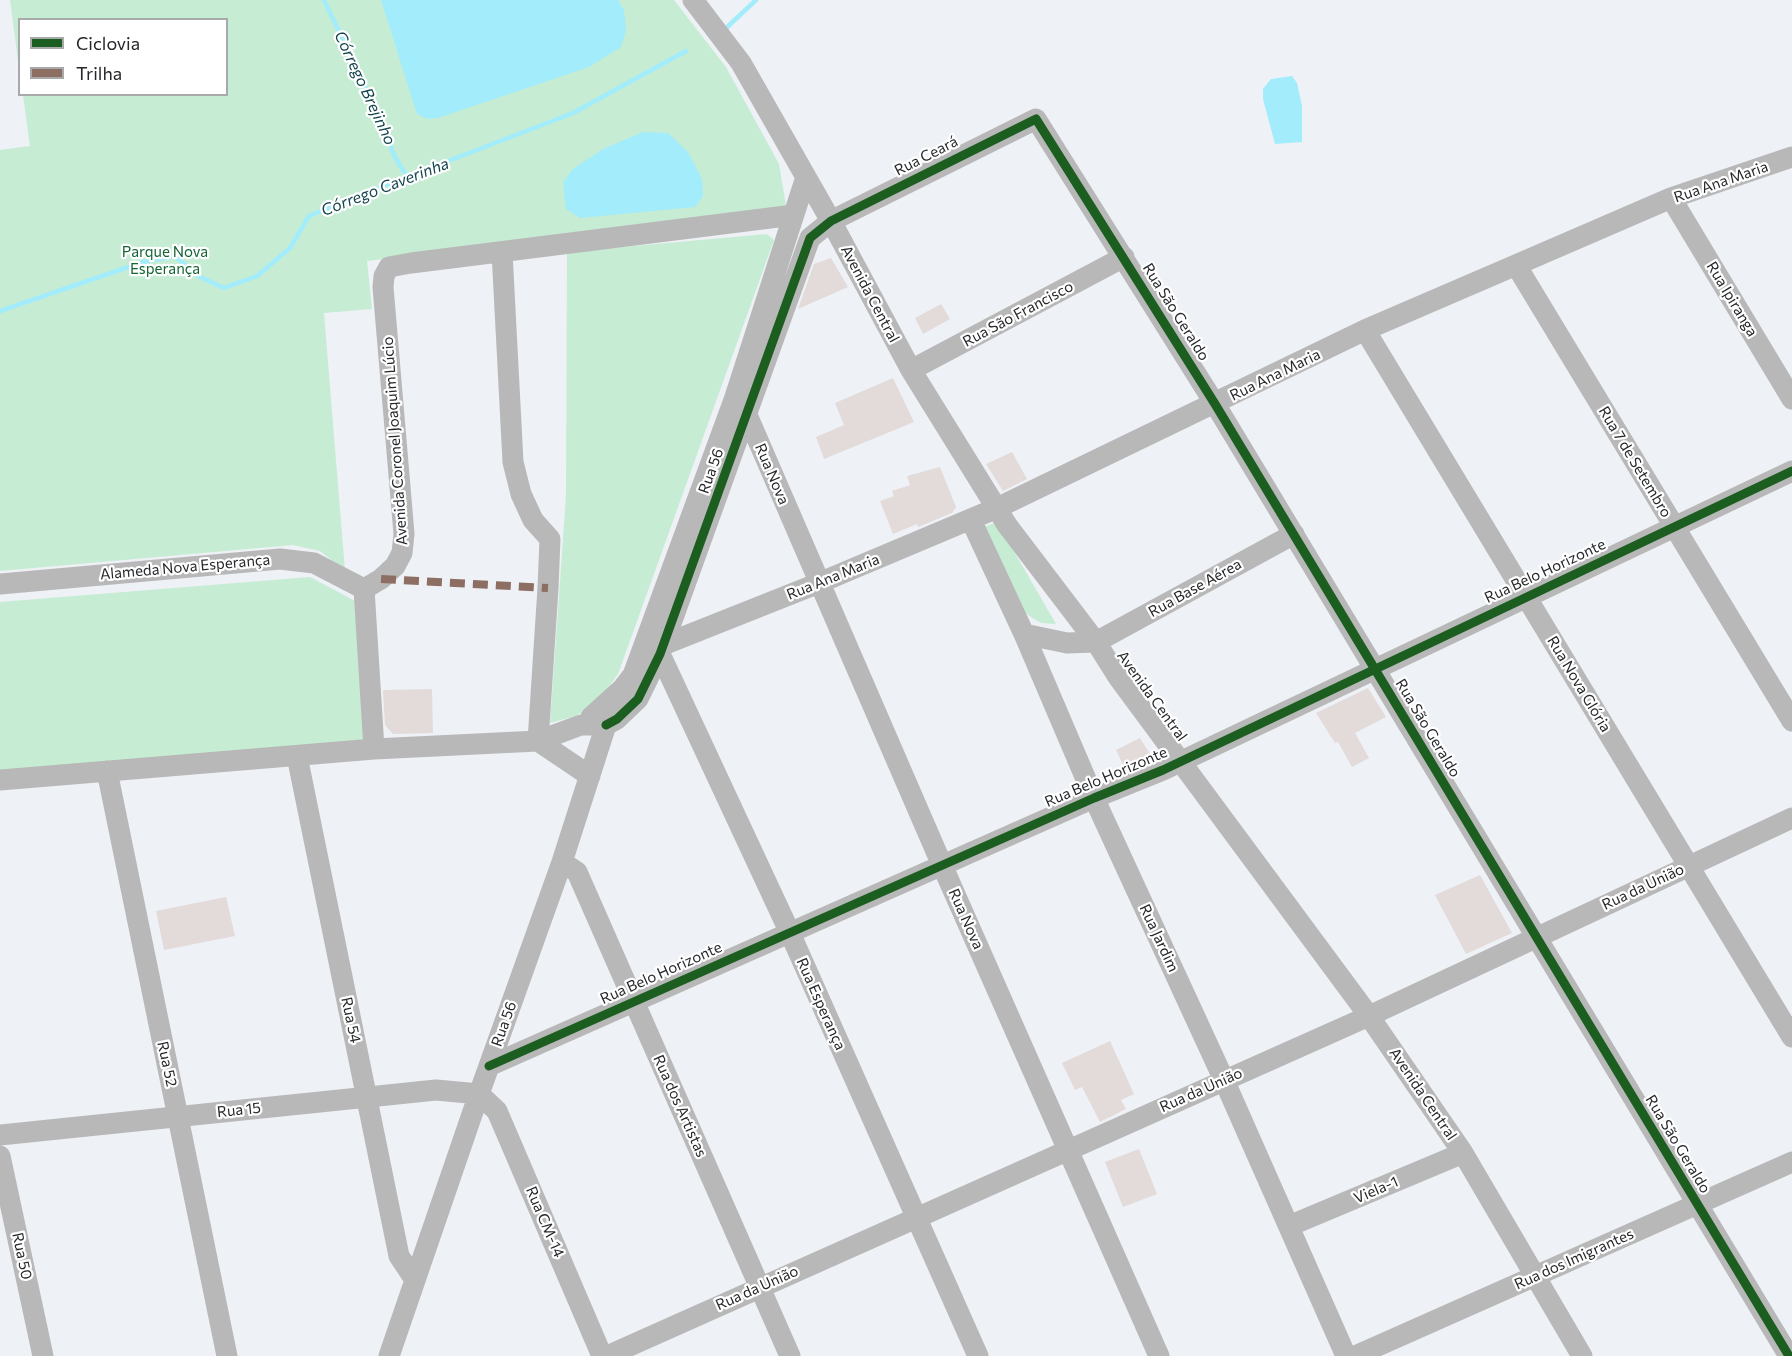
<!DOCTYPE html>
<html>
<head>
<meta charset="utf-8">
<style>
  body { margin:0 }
  #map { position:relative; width:1792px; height:1356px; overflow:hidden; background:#eef1f6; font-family:Commissioner,sans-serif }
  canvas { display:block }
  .legend { position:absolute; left:18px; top:18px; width:210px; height:78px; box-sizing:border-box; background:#fff; border:2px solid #a8a9aa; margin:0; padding:8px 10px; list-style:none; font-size:18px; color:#25272a }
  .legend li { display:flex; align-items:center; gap:12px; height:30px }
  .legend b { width:30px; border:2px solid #a8a9aa }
</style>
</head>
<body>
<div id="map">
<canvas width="1792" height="1356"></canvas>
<ul class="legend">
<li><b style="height:8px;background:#1b5e20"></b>Ciclovia</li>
<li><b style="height:8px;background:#8d6e63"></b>Trilha</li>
</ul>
</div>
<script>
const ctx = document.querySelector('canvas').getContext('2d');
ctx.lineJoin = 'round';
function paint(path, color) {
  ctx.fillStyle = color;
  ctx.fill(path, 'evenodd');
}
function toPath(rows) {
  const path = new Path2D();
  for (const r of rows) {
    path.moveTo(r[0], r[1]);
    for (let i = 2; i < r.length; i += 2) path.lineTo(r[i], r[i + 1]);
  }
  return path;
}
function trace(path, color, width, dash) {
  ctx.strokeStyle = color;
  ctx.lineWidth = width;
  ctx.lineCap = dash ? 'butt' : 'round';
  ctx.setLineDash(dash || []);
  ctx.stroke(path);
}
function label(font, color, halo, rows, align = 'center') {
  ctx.font = font + ' Commissioner,sans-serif';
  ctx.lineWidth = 4.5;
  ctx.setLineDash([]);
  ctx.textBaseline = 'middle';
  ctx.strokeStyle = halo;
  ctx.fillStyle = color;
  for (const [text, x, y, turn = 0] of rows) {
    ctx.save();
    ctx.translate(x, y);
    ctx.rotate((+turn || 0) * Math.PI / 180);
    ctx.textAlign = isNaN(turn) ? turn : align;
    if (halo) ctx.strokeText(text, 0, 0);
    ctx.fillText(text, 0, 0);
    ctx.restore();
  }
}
paint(toPath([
  [10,0,674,0,726,67,779,164,787,212,367,261,372,309,324,313,345,571,320,551,293,545,0,571,0,150,30,146,23,95,226,94,226,20,20,20,19,68],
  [767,234,774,240,618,674,600,699,576,716,550,723,566,496,567,252],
  [997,522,1056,624,1041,623,1020,610,984,527],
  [310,577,355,601,366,746,0,774,0,602]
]), '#c7ecd4');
paint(toPath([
  [381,0,618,0,624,10,626,30,621,47,589,67,438,118,427,119,417,114],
  [1292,76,1297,83,1302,106,1302,142,1275,144,1263,99,1263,89,1271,79],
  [643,132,668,133,688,152,702,179,703,196,695,207,580,218,566,209,563,182,573,169,603,149]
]), '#a2ecfc');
trace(toPath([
  [324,0,361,78,395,157,407,177],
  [724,30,756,0],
  [0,311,143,262,175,256,198,276,224,288,257,276,290,248,309,216,365,193,573,113,686,51]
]), '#a2ecfc', 4.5);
paint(toPath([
  [831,258,848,287,798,309,814,264],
  [941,304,950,319,923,334,915,318],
  [893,378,914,422,824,459,816,437,844,425,835,403],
  [1012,452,1027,479,1003,491,986,464],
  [940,467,956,507,952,513,918,527,917,524,893,534,880,501,894,496,892,491,910,485,907,476],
  [1368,688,1386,717,1355,733,1369,758,1352,767,1338,742,1335,743,1316,713],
  [432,689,433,733,393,734,385,725,383,690],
  [1140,738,1154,760,1126,771,1116,750],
  [1480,875,1512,933,1466,954,1435,895],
  [226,897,235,936,164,950,156,911],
  [1110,1041,1134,1094,1121,1100,1126,1109,1100,1122,1082,1087,1075,1090,1062,1063],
  [1139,1149,1157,1194,1123,1207,1105,1162]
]), '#e2dbda');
trace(toPath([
  [693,0,741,63,831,221,911,370,1007,525,1096,642,1118,677,1369,1016,1463,1153,1582,1356],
  [1671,198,1792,399],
  [502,252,513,462,521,494,533,520,550,539,548,588,538,741,590,776],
  [1516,265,1792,721],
  [1365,330,1792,1037],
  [911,370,1124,257],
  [747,415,942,865,1159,1356],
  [971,520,1024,634,1094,798,1224,1080,1346,1356],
  [0,584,280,559,314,563,364,589],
  [1024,634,1067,643,1096,642,1294,534],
  [663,645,819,583,997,508,1365,330,1516,265,1671,198,1792,157],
  [660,654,790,933,978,1356],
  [591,717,623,688,633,675,735,397,806,177],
  [606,725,617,719,638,699,660,654,810,238,831,221,1036,119,1215,404,1789,1356],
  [374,749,364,589,381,579,395,566,402,553,404,534,383,287,384,276,389,267,411,263,794,215],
  [297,756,399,1256,415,1280],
  [107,771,227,1356],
  [0,780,374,749,538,741,581,725,606,725],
  [562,862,577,872,790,1356],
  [489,1066,1094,798,1163,770,1792,471],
  [479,1094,497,1111,602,1356],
  [0,1135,436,1090,479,1094],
  [0,1156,43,1356],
  [1289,1226,1463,1153],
  [389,1356,479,1094,562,862,606,725,601,708],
  [607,1356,1369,1016,1792,818],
  [1355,1356,1792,1162]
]), '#b9b8b9', 21);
trace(toPath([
  [381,579,548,588]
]), '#8d6e63', 8, [15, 8]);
trace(toPath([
  [606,725,617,719,638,699,660,654,810,238,831,221,1036,119,1215,404,1789,1356],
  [489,1066,1094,798,1163,770,1792,471]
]), '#1b5e20', 9);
label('15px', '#25272a', '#fff', [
  ["Rua Ceará",926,156,-27],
  ["Rua Ana Maria",1721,182,-19],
  ["Avenida Central",870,294,62],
  ["Rua Ipiranga",1732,299,59],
  ["Rua São Geraldo",1176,312,58],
  ["Rua São Francisco",1018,314,-28],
  ["Rua Ana Maria",1275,375,-26],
  ["Avenida Coronel Joaquim Lúcio",395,441,-94],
  ["Rua 7 de Setembro",1635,462,59],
  ["Rua 56",711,471,-70],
  ["Rua Nova",772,474,67],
  ["Alameda Nova Esperança",185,567,-5],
  ["Rua Belo Horizonte",1545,571,-25],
  ["Rua Ana Maria",833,577,-22],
  ["Rua Base Aérea",1195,588,-29],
  ["Rua Nova Glória",1579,684,59],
  ["Avenida Central",1152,696,54],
  ["Rua São Geraldo",1428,728,59],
  ["Rua Belo Horizonte",1106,777,-23],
  ["Rua da União",1643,887,-25],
  ["Rua Nova",966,919,66],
  ["Rua Jardim",1159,938,65],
  ["Rua Belo Horizonte",661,973,-24],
  ["Rua Esperança",821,1004,66],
  ["Rua 54",351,1020,78],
  ["Rua 56",504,1024,-70],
  ["Rua 52",167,1064,78],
  ["Rua da União",1201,1090,-24],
  ["Avenida Central",1423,1094,56],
  ["Rua dos Artistas",680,1106,66],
  ["Rua 15",239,1110,-6],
  ["Rua São Geraldo",1678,1144,59],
  ["Viela-1",1376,1190,-23],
  ["Rua CM-14",545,1222,67],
  ["Rua 50",22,1256,78],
  ["Rua dos Imigrantes",1574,1259,-24],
  ["Rua da União",757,1288,-24]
]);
label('15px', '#156435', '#fff', [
  ["Parque Nova",165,252],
  ["Esperança",165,269]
]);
label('italic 16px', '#14444d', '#fff', [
  ["Córrego Brejinho",365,88,65],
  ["Córrego Caverinha",385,187,-21]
]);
</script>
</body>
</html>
